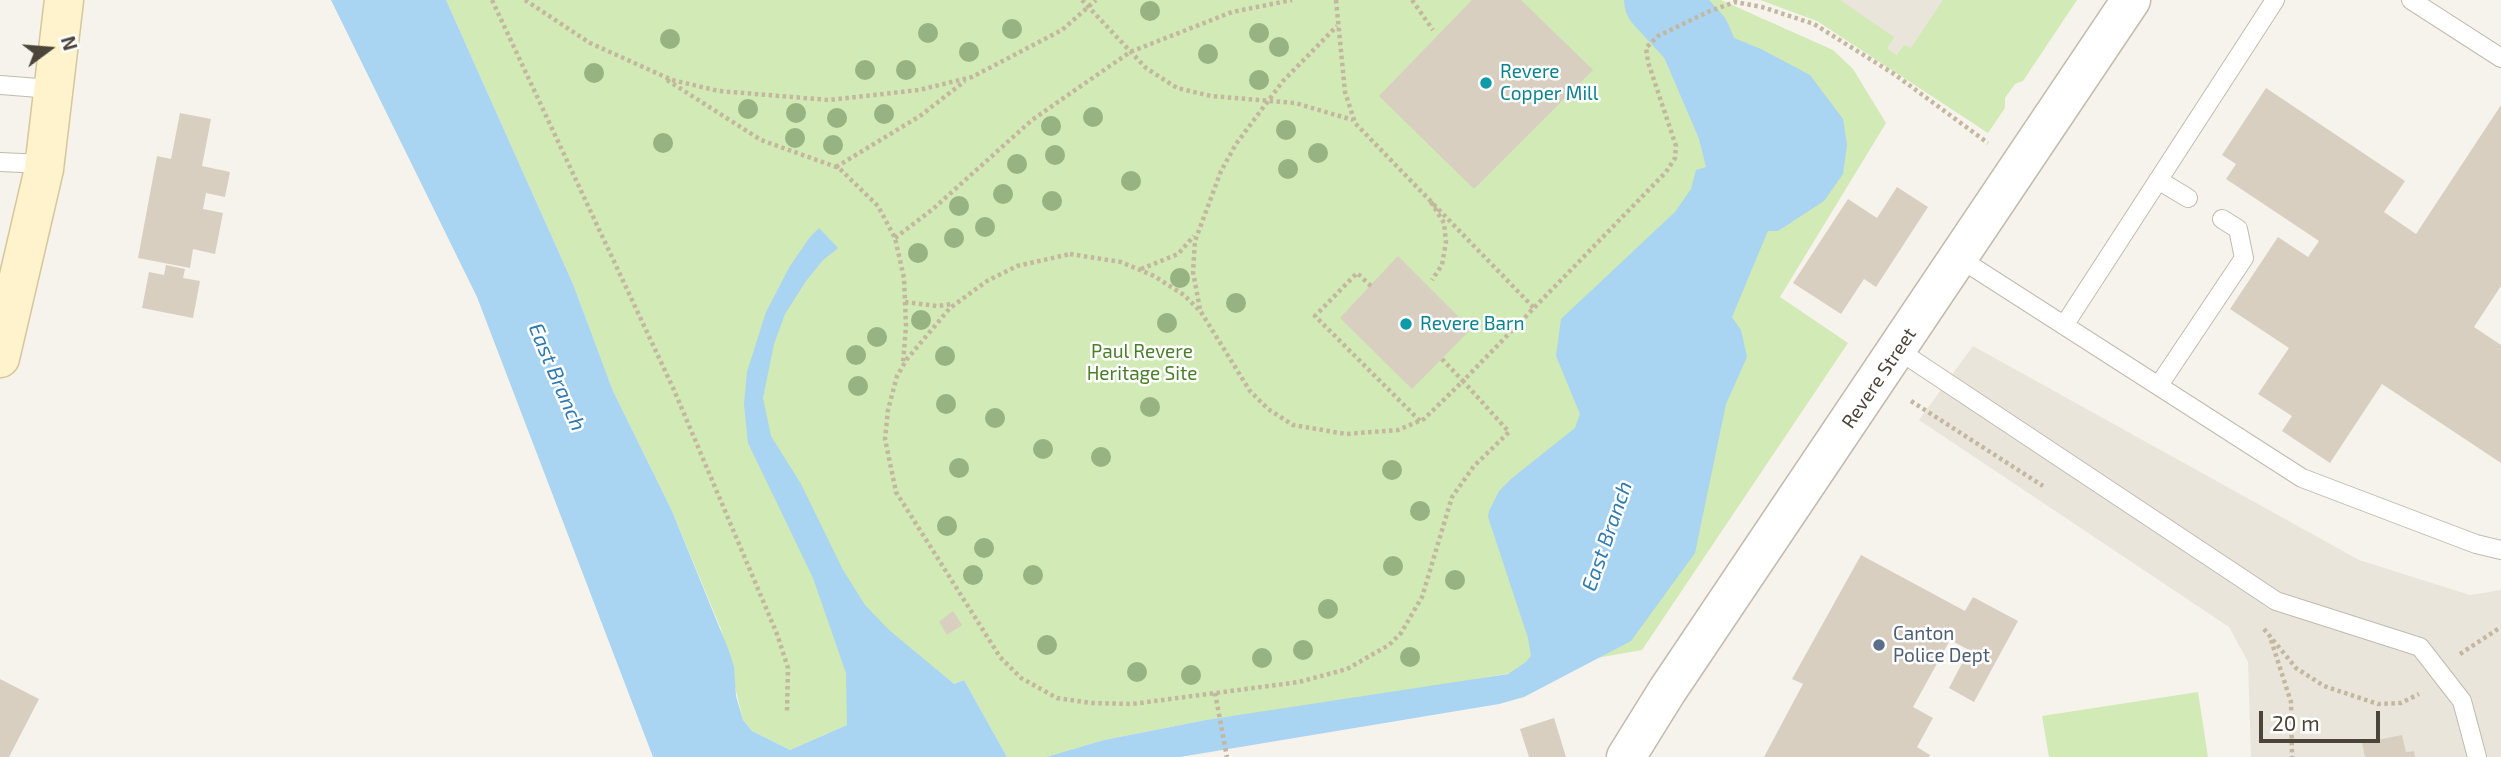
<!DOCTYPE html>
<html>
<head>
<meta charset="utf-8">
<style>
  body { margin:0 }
  #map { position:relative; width:2501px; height:757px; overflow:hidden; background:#f6f3ec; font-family:"Exo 2",sans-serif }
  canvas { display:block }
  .north { position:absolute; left:14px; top:14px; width:70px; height:70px; -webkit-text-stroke:5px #fff; paint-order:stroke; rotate:74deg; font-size:19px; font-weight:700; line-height:28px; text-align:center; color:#4b4439 }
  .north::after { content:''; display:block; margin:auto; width:24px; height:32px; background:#4b4439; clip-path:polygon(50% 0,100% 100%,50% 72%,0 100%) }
  .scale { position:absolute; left:2259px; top:711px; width:121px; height:32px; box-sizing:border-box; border:4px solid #4b4439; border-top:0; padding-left:9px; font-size:21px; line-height:24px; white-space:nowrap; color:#4b4439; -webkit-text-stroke:5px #fff; paint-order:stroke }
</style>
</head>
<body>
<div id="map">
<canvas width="2501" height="757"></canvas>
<div class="north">N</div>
<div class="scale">20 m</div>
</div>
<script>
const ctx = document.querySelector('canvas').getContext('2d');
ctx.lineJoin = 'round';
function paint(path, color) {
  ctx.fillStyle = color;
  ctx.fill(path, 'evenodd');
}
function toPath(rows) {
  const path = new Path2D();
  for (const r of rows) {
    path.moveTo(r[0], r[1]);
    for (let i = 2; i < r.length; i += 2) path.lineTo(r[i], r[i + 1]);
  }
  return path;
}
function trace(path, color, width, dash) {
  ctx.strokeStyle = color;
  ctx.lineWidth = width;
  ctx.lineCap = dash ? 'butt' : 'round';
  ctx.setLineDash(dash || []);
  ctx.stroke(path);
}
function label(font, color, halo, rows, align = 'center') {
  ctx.font = font + ' "Exo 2",sans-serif';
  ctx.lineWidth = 5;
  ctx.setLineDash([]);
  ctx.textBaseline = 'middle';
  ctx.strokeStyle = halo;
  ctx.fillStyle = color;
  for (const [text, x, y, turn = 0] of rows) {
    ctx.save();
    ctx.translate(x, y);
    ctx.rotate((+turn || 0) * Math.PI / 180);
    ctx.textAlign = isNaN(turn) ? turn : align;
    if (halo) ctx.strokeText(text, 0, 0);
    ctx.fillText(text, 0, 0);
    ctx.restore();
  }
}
paint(toPath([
  [1819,0,2069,0,1990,120],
  [1973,346,2359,560,2470,595,2501,590,2501,757,2251,757,2248,662,2229,627,1919,420]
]), '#eae5da');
paint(toPath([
  [446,0,1721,0,1833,50,1853,69,1886,123,1780,297,1848,343,1642,650,1357,700,1206,720,1104,740,1046,757,1007,757,964,680,847,725,790,750,752,731,743,720,721,629,672,511,613,391,573,284],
  [1760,0,1840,0,1894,37,1887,48,1897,55,1904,45,1911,48,1943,0,2077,0,2023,81,2015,84,2005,98,2005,108,1988,133,1817,21],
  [2198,692,2208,757,2049,757,2042,716]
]), '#d2eab5');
paint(toPath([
  [331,0,446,0,573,284,613,391,672,511,729,651,734,667,736,696,743,720,752,731,790,750,847,725,846,673,813,578,748,443,744,405,747,372,766,312,790,266,810,237,819,228,838,248,823,260,806,281,785,314,774,344,763,398,771,436,801,484,843,570,865,605,889,630,954,684,964,680,1007,757,653,757,477,297],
  [1644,0,1686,0,1709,28,1761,49,1810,75,1843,119,1847,145,1843,174,1824,201,1778,231,1751,231,1726,241,1713,267,1717,296,1741,330,1747,357,1726,404,1695,553,1631,641,1524,697,1499,704,1180,757,1046,757,1104,740,1206,720,1508,674,1526,662,1531,656,1528,638,1488,517,1489,511,1499,491,1511,479,1575,428,1580,414,1556,356,1561,319,1675,212,1691,189,1696,170,1706,167,1676,45,1660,16]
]), '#a9d4f2');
trace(toPath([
  [1660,0,1695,38,1753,173,1676,358]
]), '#a9d4f2', 72);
paint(toPath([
  [1472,0,1521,0,1593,70,1474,189,1379,96],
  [2266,88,2405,181,2384,212,2416,234,2501,105,2501,286,2474,327,2501,345,2501,463,2382,384,2330,463,2282,431,2292,416,2258,394,2289,348,2230,309,2278,237,2308,257,2319,241,2226,179,2236,164,2222,155],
  [180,113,211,119,202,166,230,172,225,197,206,193,203,209,223,213,215,254,193,249,190,268,138,258,157,156,171,159],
  [1897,187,1928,207,1876,287,1864,279,1841,314,1793,283,1848,199,1877,218],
  [1398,256,1471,329,1412,389,1340,318],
  [166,265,185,269,183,278,200,281,193,318,142,308,149,272,164,275],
  [1861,555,1965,611,1973,597,2018,621,1974,702,1949,688,1969,650,1950,640,1913,707,1933,718,1917,747,1930,755,1929,757,1764,757,1803,684,1792,679],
  [953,611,962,625,947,635,939,622],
  [0,679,39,699,9,757,0,757],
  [1554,718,1566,757,1529,757,1520,729],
  [2402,735,2406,752,2414,751,2415,757,2365,757,2362,743]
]), '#d8cfc1');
const service = toPath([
  [2411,0,2501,58],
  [0,85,52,89],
  [0,162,44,164],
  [2158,180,2188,198],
  [1959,258,2302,478,2476,544,2501,550],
  [2065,324,2275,0],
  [1898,350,2276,601,2420,647,2462,701,2477,757],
  [2159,385,2244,258,2238,229,2222,219]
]);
const tertiary = toPath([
  [1626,757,1667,691,2131,0]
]);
const secondary = toPath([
  [0,358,44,169,64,0]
]);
trace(service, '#c2bbae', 20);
trace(tertiary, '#c2bbae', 41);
trace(secondary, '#d6c79b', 41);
trace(toPath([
  [492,0,674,390,777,634,788,668,787,712],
  [525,0,590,43,672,80,719,91,829,100,919,90,972,77,1062,30,1096,0],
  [1082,0,1146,68,1177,88,1211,96,1295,103,1353,120],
  [1336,0,1345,92,1355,123,1534,308],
  [1412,0,1433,30],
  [667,80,761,140,839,168,878,206,895,238,904,278,906,326,903,363],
  [836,167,920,116,965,81],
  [1431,202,1444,223,1446,242,1442,265,1432,280],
  [895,238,933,209,1032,120,1130,52,1232,12,1292,0],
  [1070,254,1121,262,1154,276,1184,295,1201,312,1250,391,1268,409,1293,425,1346,434,1398,430,1424,419,1463,381,1509,432,1474,466,1452,497,1422,597,1401,633,1389,645,1347,669,1299,682,1132,704,1092,703,1057,698,1021,678,1000,657,896,492,885,439,888,410,897,376,907,359,950,308,987,281,1017,266,1070,254],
  [1141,269,1178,254,1194,236],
  [1371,286,1357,273,1315,316,1420,421],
  [905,302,937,306,953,304],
  [1200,309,1193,272,1195,241,1221,171,1236,144,1283,81,1337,26],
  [1442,359,1463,381,1666,172,1675,158,1676,146,1648,62,1646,48,1658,36,1710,11,1735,2,1762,7,1814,24,1894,74,1988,143],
  [1911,401,2043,486],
  [2264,629,2296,668,2324,686,2378,704,2401,703,2419,694],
  [2271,640,2291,702,2292,757],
  [2460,654,2501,627],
  [1215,693,1227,757]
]), '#c4b79f', 4.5, [3.5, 3.5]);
trace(service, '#fff', 18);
trace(tertiary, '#fff', 38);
trace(secondary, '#fff3cd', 38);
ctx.fillStyle = '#97b381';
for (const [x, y] of [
  [1150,11],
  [1012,29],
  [928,33],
  [1259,33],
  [670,39],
  [1279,47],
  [969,52],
  [1208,54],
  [865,70],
  [906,70],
  [594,73],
  [1259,80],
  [748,109],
  [796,113],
  [884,114],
  [1093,117],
  [837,118],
  [1051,126],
  [1286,130],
  [795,138],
  [663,143],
  [833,145],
  [1318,153],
  [1055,155],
  [1017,164],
  [1288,169],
  [1131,181],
  [1003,194],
  [1052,201],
  [959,206],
  [985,227],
  [954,238],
  [918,253],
  [1180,278],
  [1236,303],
  [921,320],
  [1167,323],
  [877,337],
  [856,355],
  [945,356],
  [858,386],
  [946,404],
  [1150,407],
  [995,418],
  [1043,449],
  [1101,457],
  [959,468],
  [1392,470],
  [1420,511],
  [947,526],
  [984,548],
  [1393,566],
  [973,575],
  [1033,575],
  [1455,580],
  [1328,609],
  [1047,645],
  [1303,650],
  [1410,657],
  [1262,658],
  [1137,672],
  [1191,675]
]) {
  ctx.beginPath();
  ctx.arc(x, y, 10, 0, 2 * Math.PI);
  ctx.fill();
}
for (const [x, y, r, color] of [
  [1486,83,7,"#0f9aa8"],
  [1406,324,7,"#0f9aa8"],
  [1879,645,7,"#5c6f8a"]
]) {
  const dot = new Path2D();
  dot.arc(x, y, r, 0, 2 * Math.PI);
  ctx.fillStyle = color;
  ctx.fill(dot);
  trace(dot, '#fff', 2.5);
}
label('19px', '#0d838f', '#fff', [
  ["Revere",1500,72],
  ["Copper Mill",1500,94],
  ["Revere Barn",1420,324]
], 'left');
label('19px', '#4a7f2a', '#fff', [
  ["Paul Revere",1142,352],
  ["Heritage Site",1142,374]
]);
label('19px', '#4b4439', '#fff', [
  ["Revere Street",1879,378,-56]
]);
label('19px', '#4e5e75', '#fff', [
  ["Canton",1893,634],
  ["Police Dept",1893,656]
], 'left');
label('italic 21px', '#2e7ab2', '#fff', [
  ["East Branch",557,377,67],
  ["East Branch",1607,536,-71]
]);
</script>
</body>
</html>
